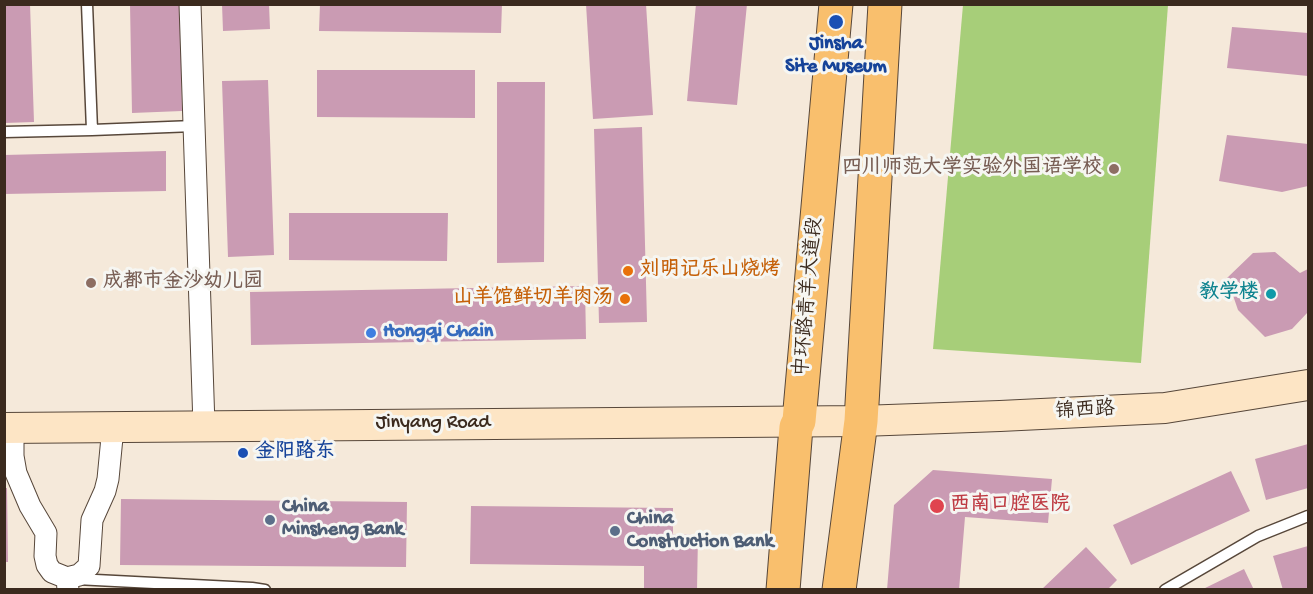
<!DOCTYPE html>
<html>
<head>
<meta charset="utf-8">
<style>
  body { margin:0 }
  #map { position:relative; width:1313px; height:594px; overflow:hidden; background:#f5e9da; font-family:"Gochi Hand",sans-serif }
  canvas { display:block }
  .frame { position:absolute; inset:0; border:6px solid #3b2a1e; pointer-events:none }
</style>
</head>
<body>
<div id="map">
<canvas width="1313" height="594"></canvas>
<div class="frame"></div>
</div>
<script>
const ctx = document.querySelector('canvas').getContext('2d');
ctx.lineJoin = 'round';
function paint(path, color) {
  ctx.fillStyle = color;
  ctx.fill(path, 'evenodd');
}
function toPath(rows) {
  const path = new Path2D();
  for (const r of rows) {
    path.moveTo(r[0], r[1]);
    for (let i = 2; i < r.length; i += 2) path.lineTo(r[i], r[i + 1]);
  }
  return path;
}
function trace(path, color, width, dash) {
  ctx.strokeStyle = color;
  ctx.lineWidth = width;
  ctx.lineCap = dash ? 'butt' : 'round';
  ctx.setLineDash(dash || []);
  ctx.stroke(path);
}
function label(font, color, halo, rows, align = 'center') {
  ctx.font = font + ' "Gochi Hand","LXGW WenKai TC",sans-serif';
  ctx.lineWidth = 6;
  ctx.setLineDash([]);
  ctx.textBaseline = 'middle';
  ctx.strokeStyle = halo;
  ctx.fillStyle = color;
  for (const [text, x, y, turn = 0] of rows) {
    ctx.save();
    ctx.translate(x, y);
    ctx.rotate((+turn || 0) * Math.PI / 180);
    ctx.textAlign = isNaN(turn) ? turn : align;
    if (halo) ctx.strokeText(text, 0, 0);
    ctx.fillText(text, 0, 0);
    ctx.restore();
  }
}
paint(toPath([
  [963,5,1168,5,1141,363,933,349]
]), '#a7ce79');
paint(toPath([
  [4,4,30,4,34,122,4,123],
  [130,4,180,4,182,111,132,113],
  [222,4,269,4,270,29,223,31],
  [320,4,502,4,501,33,319,31],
  [586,4,646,4,653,115,593,119],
  [696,4,747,4,737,105,687,101],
  [1232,27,1308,33,1308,76,1227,68],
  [317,70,475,70,475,118,317,117],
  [268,80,274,255,228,257,222,81],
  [497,82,545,82,544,262,497,263],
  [642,127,647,322,599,323,594,129],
  [1227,135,1308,144,1308,186,1282,192,1219,181],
  [166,151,166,191,4,194,4,155],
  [289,213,448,213,447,261,289,260],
  [1275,252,1300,273,1308,269,1308,312,1292,329,1265,337,1238,310,1227,278,1253,253],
  [585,286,586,339,251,345,250,292],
  [1308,444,1308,488,1266,500,1255,459],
  [933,470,1052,479,1048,523,965,517,959,590,887,590,894,505],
  [1231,471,1250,511,1131,565,1113,525],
  [4,488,7,488,8,562,4,562],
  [121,499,407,502,406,567,120,565],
  [471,506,673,508,673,534,698,535,697,590,644,590,644,566,470,564],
  [1308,546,1308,590,1283,590,1273,556],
  [1086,547,1117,580,1107,590,1041,590],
  [1244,569,1254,590,1201,590]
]), '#ca9bb3');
const lane = toPath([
  [87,4,92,130],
  [4,132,92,130,194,126],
  [76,579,252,588,265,590],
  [1165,590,1258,536,1308,516]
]);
const street = toPath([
  [190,4,204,426],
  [13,428,13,456,16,473,30,506,46,533,45,556,47,565,52,572,67,578,68,590],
  [67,578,79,575,89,566,92,520,105,491,108,479,113,427]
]);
const secondary = toPath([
  [4,428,861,421,1000,416,1165,408,1308,385]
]);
const primary = toPath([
  [783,590,796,427,799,421,836,4],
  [839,590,861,421,885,4]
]);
trace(lane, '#57473a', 13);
trace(street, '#57473a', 23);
trace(secondary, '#57473a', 32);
trace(primary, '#57473a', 35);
trace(lane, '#fff', 10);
trace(street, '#fff', 21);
trace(secondary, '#fde5c5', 30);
trace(primary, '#f9bf6d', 33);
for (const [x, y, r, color] of [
  [836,22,8,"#1a4fb4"],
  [1114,169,6,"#8d6e63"],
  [628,271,6,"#e8710a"],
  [91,283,6,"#8d6e63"],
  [1271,294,6,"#0f9aa8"],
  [625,299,6,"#e8710a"],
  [371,333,6,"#3f7fe0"],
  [243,453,6,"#1a4fb4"],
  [937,506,8,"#e0444e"],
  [270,520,6,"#5c6f8a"],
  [615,531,6,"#5c6f8a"]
]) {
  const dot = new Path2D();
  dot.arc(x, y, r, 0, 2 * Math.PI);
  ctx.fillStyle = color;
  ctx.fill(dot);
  trace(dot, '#f6f6f2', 2);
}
label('bold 20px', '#164399', '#f6f6f2', [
  ["Jinsha",836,45],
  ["Site Museum",836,68],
  ["金阳路东",255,453,"left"]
]);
label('bold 20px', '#785e54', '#f6f6f2', [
  ["四川师范大学实验外国语学校",1102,169],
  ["成都市金沙幼儿园",103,283,"left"]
], 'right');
label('bold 20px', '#c56008', '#f6f6f2', [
  ["刘明记乐山烧烤",640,271],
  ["山羊馆鲜切羊肉汤",613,299,"right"]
], 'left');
label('bold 20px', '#0d838f', '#f6f6f2', [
  ["教学楼",1259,294]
], 'right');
label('20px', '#3b2a1e', '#f6f6f2', [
  ["中环路青羊大道段",810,297,-85],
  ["锦西路",1085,412,-3],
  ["Jinyang Road",433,424]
]);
label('bold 20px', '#366cbe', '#f6f6f2', [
  ["Hongqi Chain",383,333]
], 'left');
label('bold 20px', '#be3a42', '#f6f6f2', [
  ["西南口腔医院",950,506]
], 'left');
label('bold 20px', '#4e5e75', '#f6f6f2', [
  ["China",282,508],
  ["Minsheng Bank",282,531],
  ["China",627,520],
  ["Construction Bank",627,543]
], 'left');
</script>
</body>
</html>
